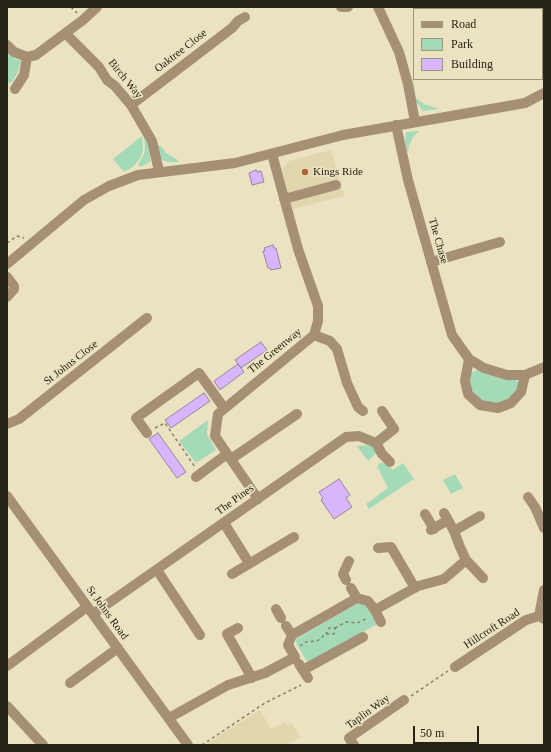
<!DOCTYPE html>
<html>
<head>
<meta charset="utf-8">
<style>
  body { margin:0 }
  #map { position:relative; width:551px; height:752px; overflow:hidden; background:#eae2c0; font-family:Georgia,serif }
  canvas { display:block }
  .frame { position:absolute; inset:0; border:8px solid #262316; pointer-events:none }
  .legend { position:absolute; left:413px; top:8px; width:130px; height:72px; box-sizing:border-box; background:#eae2c0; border:1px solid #9c967c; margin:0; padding:5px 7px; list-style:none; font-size:12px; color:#262316 }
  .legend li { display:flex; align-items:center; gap:8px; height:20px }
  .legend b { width:20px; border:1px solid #9c967c }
  .scale { position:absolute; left:413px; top:726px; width:66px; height:18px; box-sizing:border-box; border:2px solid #262316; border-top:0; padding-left:5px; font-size:12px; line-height:14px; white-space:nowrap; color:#262316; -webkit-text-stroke:3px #eae2c0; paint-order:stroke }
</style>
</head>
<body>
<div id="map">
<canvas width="551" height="752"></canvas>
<div class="frame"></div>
<ul class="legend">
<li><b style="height:5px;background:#a69075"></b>Road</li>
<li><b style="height:11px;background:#a5dab8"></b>Park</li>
<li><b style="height:11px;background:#d8b5fc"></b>Building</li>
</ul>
<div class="scale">50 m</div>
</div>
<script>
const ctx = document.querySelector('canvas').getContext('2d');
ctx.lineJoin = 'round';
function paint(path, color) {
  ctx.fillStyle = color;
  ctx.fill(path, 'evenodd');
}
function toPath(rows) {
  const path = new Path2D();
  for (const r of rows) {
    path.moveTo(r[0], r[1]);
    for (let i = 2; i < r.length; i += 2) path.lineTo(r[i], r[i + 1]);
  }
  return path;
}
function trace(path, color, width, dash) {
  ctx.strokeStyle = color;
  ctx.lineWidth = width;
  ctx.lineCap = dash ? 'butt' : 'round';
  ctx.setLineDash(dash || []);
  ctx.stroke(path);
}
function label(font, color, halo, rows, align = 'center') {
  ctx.font = font + ' Georgia,serif';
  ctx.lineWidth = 3.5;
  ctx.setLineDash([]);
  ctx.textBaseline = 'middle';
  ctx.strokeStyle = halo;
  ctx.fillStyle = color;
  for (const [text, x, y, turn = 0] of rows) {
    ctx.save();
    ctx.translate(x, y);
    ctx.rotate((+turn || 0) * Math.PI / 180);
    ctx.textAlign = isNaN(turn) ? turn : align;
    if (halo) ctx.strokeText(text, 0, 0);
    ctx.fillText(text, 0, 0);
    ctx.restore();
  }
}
paint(toPath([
  [331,150,344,196,293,209,282,170,289,161],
  [260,710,271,729,285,722,287,725,291,723,301,737,286,745,205,745]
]), '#e1d6ae');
paint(toPath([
  [7,52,15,59,21,61,17,74,12,82,7,83],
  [414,85,416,98,424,104,439,109,423,111,416,102,413,86],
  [419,131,413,137,409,146,408,153,405,143,406,132],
  [142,136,143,149,141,157,134,166,124,172,113,159],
  [144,136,145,136,148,145,150,155,150,162,140,167,138,165,144,154,145,146],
  [158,146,161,146,166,153,178,160,178,162,167,162,162,160,158,155,157,148],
  [478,369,513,378,517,381,519,385,515,396,502,403,484,402,477,396,471,389,470,381,471,373],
  [208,420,207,434,216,450,196,463,179,441],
  [373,445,376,450,376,453,368,461,357,446],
  [380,463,385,463,389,466,393,470,403,463,414,479,369,509,366,504,388,488,377,466],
  [455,474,463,488,451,494,443,480],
  [358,603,364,603,378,622,376,625,368,629,309,665,296,643,296,639]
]), '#a5dab8');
const building = toPath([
  [256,170,257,172,261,171,264,182,252,185,249,173,256,170],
  [273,245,274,248,276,248,281,268,271,270,270,268,268,268,263,251,265,251,264,248,273,245],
  [261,342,267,350,241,368,235,360,261,342],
  [238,364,244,372,220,390,214,381,238,364],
  [204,393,210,401,171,428,165,420,204,393],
  [158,433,186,472,177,478,149,439,158,433],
  [339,479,350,495,346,498,352,507,334,519,321,500,323,498,319,492,339,479]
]);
paint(building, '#d8b5fc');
trace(building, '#9386a2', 1);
trace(toPath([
  [71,7,77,13],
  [7,243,17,236,24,238],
  [155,428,165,423,195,467],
  [335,628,346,622,357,623,368,618],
  [300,646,306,642,317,641,326,634,334,634,335,628,329,628,326,634],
  [411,696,448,671],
  [202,745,265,703,301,685]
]), '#847f67', 1.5, [3, 3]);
trace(toPath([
  [341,7,348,7],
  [378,7,399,52,408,84,415,122],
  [522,7,522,9],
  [66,34,99,67,107,80,115,86,131,105,152,141,159,171],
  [7,45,14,52,27,57],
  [542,55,544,59],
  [15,89,24,75,27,57,36,55,83,20,97,7],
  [131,105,232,28,238,21,245,17],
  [396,125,408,180,452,335,469,359,484,368,507,375,525,375,544,367],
  [284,199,336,185],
  [431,262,500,242],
  [7,264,84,200,109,186,138,175,235,163,343,135,525,103,544,93],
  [7,277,14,286,14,289,7,297],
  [314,335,330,341,337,349,347,383,358,407,363,411],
  [469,359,465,381,468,394,480,405,498,408,511,403,521,392,525,375],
  [7,424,19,419,147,318],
  [147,433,136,418,199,373,224,408],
  [376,443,394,429,382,411],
  [231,459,297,414],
  [196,477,227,454],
  [7,496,188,745],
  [528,497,535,507,544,528],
  [258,499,215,436,218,414,314,335,318,321,318,306,298,249,272,154],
  [425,514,434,529],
  [224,523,249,563],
  [431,530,448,520],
  [454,531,480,516],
  [378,548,391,547,415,588],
  [466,560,483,578],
  [157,570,200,635],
  [232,574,294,537],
  [346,580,343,574,349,561],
  [351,588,357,598],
  [276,609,281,618],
  [375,610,381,622],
  [93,614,346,437,359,436,376,443,382,454,390,462],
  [539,616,544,590],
  [286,626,292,635],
  [238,628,227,634,252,678],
  [299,664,308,678],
  [7,666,87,607],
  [455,667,526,620,539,616,544,619],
  [303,670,363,637],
  [70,683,118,648],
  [7,706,43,745],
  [169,718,228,685,265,673,295,657,288,645,292,635,357,598,368,601,375,610,418,586,444,579,466,560,460,547,454,531,444,513],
  [354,745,349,738,404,700]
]), '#a69075', 10);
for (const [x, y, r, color] of [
  [305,172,4,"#a96633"]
]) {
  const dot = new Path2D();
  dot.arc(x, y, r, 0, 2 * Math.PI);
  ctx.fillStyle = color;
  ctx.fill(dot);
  trace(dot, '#eae2c0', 1.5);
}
label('11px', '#262316', '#eae2c0', [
  ["Oaktree Close",181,51,-38],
  ["Birch Way",125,79,51],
  ["The Chase",438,241,74],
  ["The Greenway",275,351,-39],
  ["St Johns Close",71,363,-38],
  ["The Pines",235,500,-36],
  ["St Johns Road",107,613,54],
  ["Hillcroft Road",492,629,-33],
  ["Taplin Way",368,712,-36]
]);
label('11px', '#262316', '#eae2c0', [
  ["Kings Ride",313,172]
], 'left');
</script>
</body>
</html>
